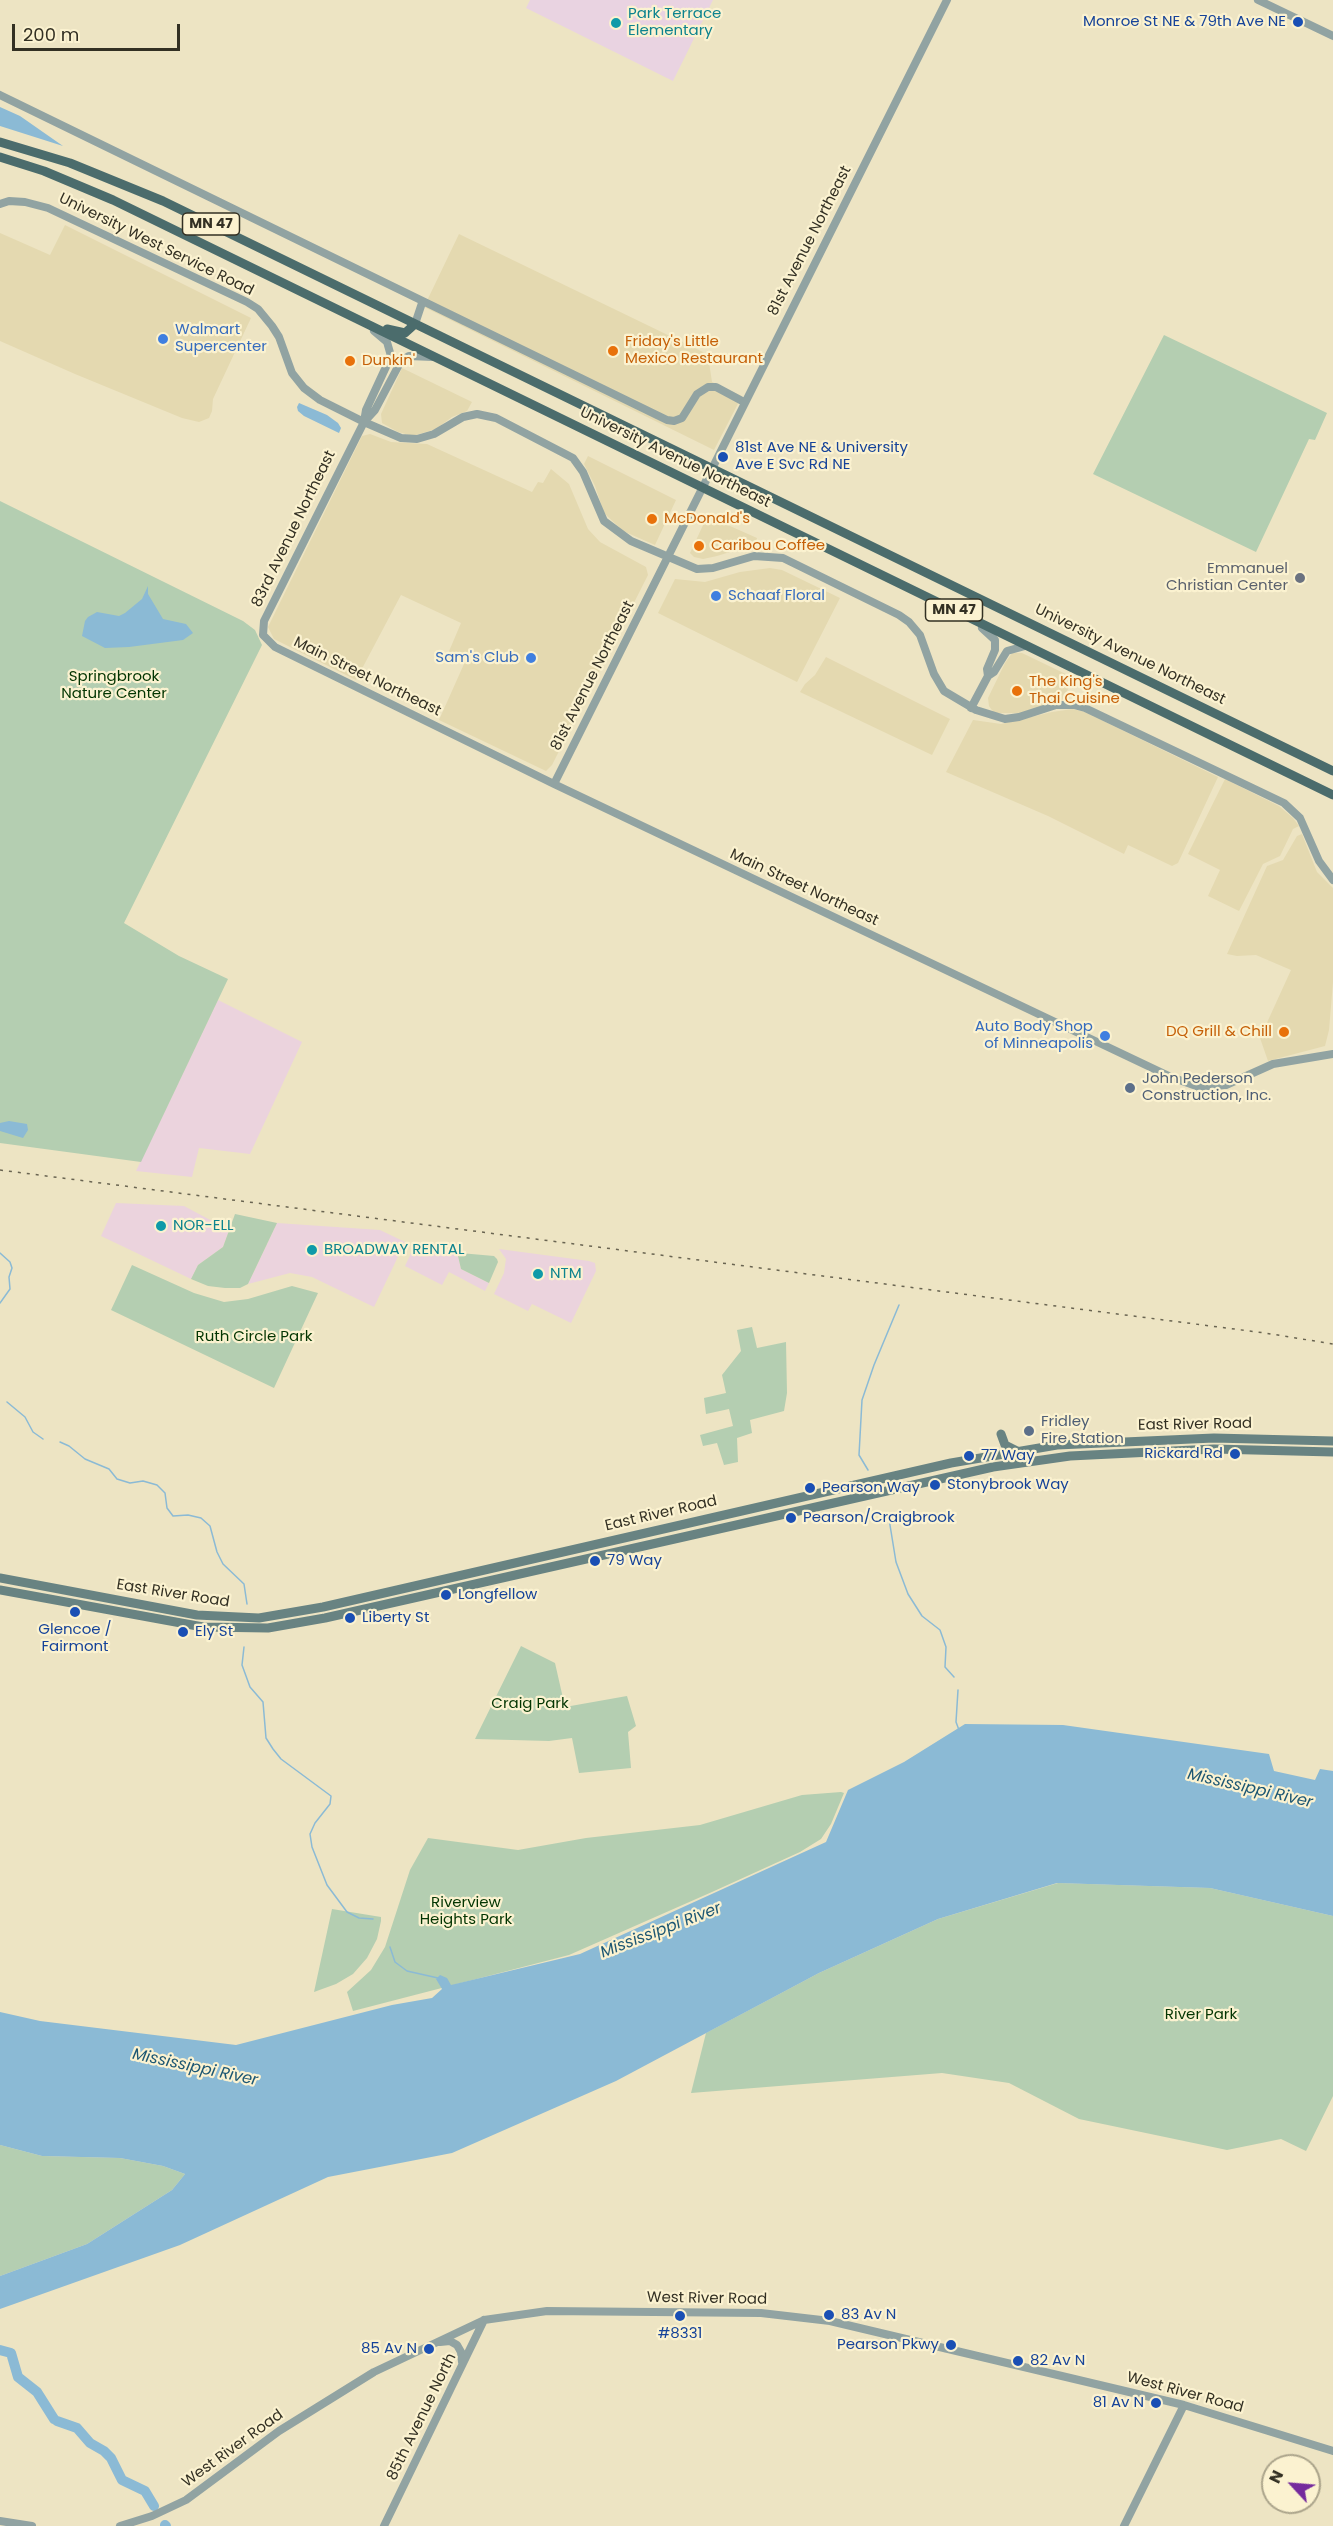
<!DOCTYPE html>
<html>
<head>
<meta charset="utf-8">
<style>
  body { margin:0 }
  #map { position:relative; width:1333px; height:2526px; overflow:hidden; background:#ede4c3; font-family:Poppins,sans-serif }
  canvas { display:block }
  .north { position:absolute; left:1261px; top:2454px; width:60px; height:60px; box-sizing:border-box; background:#fbf2d0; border:2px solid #aba48b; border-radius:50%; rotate:296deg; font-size:16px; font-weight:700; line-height:24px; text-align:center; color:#333023 }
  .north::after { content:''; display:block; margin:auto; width:21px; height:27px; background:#752a9d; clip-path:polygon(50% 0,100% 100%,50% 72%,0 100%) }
  .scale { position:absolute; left:12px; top:24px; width:168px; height:27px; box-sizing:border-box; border:3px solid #333023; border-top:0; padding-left:8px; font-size:18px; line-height:21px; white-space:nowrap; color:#333023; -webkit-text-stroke:4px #fbf2d0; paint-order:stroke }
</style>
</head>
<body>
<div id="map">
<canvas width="1333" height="2526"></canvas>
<div class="north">N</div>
<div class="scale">200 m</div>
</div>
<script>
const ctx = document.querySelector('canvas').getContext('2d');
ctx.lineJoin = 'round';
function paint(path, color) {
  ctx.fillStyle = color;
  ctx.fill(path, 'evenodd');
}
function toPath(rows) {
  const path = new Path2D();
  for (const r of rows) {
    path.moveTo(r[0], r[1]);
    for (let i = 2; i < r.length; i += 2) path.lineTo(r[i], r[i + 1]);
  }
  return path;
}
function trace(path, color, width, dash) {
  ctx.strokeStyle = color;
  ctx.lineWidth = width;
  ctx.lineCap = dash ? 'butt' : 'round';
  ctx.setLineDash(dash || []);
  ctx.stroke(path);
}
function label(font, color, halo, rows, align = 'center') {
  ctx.font = font + ' Poppins,sans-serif';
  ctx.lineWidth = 4.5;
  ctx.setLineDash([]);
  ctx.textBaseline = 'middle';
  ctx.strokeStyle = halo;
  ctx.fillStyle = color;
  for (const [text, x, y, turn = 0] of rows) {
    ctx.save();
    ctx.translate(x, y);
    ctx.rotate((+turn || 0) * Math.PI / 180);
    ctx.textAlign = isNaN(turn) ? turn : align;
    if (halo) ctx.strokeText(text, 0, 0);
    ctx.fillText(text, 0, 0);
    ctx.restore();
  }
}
paint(toPath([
  [65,225,251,318,213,399,212,411,209,418,199,422,182,418,75,374,0,341,0,233,50,255],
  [459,234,705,353,709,362,712,382,742,396,714,450,424,307],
  [402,368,472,402,467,411,452,417,436,429,413,436,398,432,382,423,381,414],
  [370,434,391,442,427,444,532,492,538,482,543,483,551,469,569,484,588,529,600,542,646,567,648,575,552,765,546,771,439,720,464,664,447,656,461,623,401,595,356,680,274,639,268,627,362,436],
  [588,456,676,500,655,545,623,531,604,513,595,486,584,464],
  [712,518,757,538,756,544,717,556,703,559,694,557,690,553,705,521],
  [770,568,782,570,840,598,797,682,658,613,675,579,705,582,740,572],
  [1012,653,1022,653,1074,678,1061,702,1021,713,994,713,989,706,988,698,1005,663],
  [826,657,950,719,932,755,800,692,805,684,815,675],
  [1073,709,1085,712,1218,777,1178,863,1172,866,1128,845,1124,854,1048,816,946,772,973,720,1001,724,1052,712],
  [1225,779,1279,806,1293,818,1299,826,1293,829,1280,856,1263,864,1239,911,1208,896,1220,870,1188,854],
  [1302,834,1317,872,1333,888,1333,982,1329,1030,1325,1046,1268,1061,1260,1038,1291,970,1256,955,1237,956,1227,954,1267,866,1283,860,1297,836]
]), '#e4d9b0');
paint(toPath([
  [218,1000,302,1042,250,1154,199,1148,192,1177,136,1171],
  [116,1203,184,1206,229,1230,223,1247,198,1265,191,1279,101,1236],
  [277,1223,380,1230,405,1242,374,1307,312,1277,290,1273,248,1284],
  [418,1245,460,1253,458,1256,461,1269,489,1283,485,1291,449,1272,442,1285,405,1266,414,1247],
  [499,1249,589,1261,595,1263,596,1271,571,1323,532,1304,528,1311,494,1294,504,1273,506,1259]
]), '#ebd3dd');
paint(toPath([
  [530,0,713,0,673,81,526,8]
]), '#e9d3e1');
paint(toPath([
  [1164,335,1327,413,1315,440,1309,439,1256,552,1093,474],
  [0,501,243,621,255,630,262,645,124,923,179,956,228,979,141,1162,0,1143],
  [235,1214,277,1223,248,1284,240,1288,225,1288,208,1286,191,1279,198,1265,223,1247],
  [460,1253,494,1256,497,1259,498,1262,489,1283,461,1269,458,1256],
  [132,1265,194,1293,224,1302,248,1299,292,1286,318,1293,274,1388,111,1310],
  [752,1327,757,1348,786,1342,787,1393,784,1411,750,1420,752,1433,737,1438,738,1462,724,1465,717,1443,703,1446,700,1435,733,1426,729,1409,706,1414,704,1398,726,1393,722,1375,741,1351,737,1330],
  [521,1646,555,1663,565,1707,627,1696,636,1726,628,1732,631,1768,579,1773,572,1738,549,1741,475,1739],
  [841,1792,844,1793,831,1824,821,1839,800,1852,712,1892,569,1955,353,2011,347,1992,371,1970,385,1947,410,1870,428,1838,518,1850,586,1838,700,1825,802,1795],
  [1058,1883,1210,1888,1333,1916,1333,2096,1306,2151,1281,2139,1227,2150,1079,2119,1009,2083,942,2073,691,2093,706,2033,819,1973,938,1919],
  [332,1909,381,1917,381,1921,377,1939,367,1958,353,1974,336,1984,314,1992],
  [0,2145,42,2156,120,2158,163,2166,185,2174,172,2190,87,2244,0,2276]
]), '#b4ceb1');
paint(toPath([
  [0,107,20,116,63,146,0,126],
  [299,403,327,415,338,423,341,428,339,433,304,416,298,411,297,407],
  [148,586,148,594,163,619,186,624,193,633,183,640,129,647,105,648,82,636,85,621,88,617,97,612,119,616,125,613,142,599],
  [9,1121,27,1124,28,1130,23,1138,0,1131,0,1123],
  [965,1724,1063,1725,1269,1754,1274,1771,1315,1780,1320,1769,1333,1771,1333,1916,1210,1888,1057,1883,938,1919,819,1973,616,2081,452,2153,328,2177,180,2245,0,2309,0,2276,87,2244,172,2190,185,2174,163,2166,120,2158,42,2156,0,2145,0,2012,40,2021,236,2045,392,2005,432,1998,442,1989,436,1979,440,1975,447,1978,451,1985,580,1954,826,1842,848,1790,904,1762]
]), '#8bbad5');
trace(toPath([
  [0,1253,10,1262,12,1268,9,1277,10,1289,0,1303],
  [7,1402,25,1417,33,1432,43,1439],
  [60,1442,69,1446,85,1459,109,1469,117,1479,130,1483,143,1481,157,1485,165,1493,167,1508,173,1516,188,1515,201,1518,210,1526,217,1552,223,1564,244,1584,247,1604],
  [868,1470,859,1455,862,1400,874,1365,899,1305],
  [889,1519,896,1562,908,1594,922,1616,940,1630,946,1647,945,1667,954,1677],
  [244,1647,242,1665,250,1687,263,1702,266,1738,273,1749,281,1759,331,1796,330,1804,315,1823,310,1834,312,1847,327,1885,347,1912,359,1918,373,1919],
  [958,1690,956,1722,959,1730],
  [390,1947,395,1962,407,1971,438,1978]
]), '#8bbad5', 1.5);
trace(toPath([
  [0,2350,11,2353,18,2377,37,2392,54,2419],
  [57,2421,77,2428,90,2443,104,2451,111,2458,122,2480,145,2491,154,2506],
  [165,2525,166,2526]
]), '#8bbad5', 10);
trace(toPath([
  [1258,0,1333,36],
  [0,95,667,420,674,421,682,418,697,394,708,387,716,387,744,402],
  [0,204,9,201,25,202,48,208,247,302,258,309,272,326,279,337,292,373,304,388,320,400,364,422,401,438,417,439,434,434,463,417,477,414,496,418,573,458,583,472,604,521,631,541,697,569,713,568,754,556,783,558,899,615,909,622,920,635,934,674,944,691,976,710,1005,719,1019,717,1056,705,1074,705,1085,708,1284,803,1300,818,1319,861,1333,880],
  [415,324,422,303],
  [433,357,409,356,401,361,375,410,364,422,264,621,263,635,275,647,554,784,1171,1077,1199,1087,1226,1085,1273,1064,1333,1054],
  [364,422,366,410,391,356,387,342,374,331],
  [988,676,994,672,1007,651,1025,646],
  [971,708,988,676,987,669,995,650,995,640,982,628],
  [554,784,947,0],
  [440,2342,450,2341,457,2345,461,2352,462,2362],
  [0,2521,32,2526],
  [120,2526,152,2516,186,2500,279,2431,374,2372,484,2320,547,2311,761,2313,830,2321,1184,2405,1333,2451],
  [384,2526,484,2320],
  [1124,2526,1184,2405]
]), '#91a3a2', 8);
trace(toPath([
  [1001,1434,1005,1445,1019,1452],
  [0,1578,197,1615,259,1618,323,1607,951,1463,1057,1445,1214,1438,1333,1441],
  [0,1590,203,1627,268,1628,325,1618,993,1467,1070,1456,1214,1449,1333,1452]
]), '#688382', 9);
trace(toPath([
  [0,142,70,163,163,201,1333,771],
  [0,157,44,171,113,200,1333,795],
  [387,329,405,333,415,324]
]), '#4b6c6c', 9);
trace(toPath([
  [0,1170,1265,1333,1333,1344]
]), '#696451', 1.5, [3, 6]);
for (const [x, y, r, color] of [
  [1298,22,6,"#1a4fb4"],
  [616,23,6,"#0f9aa8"],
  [163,339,6,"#3f7fe0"],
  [613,351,6,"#e8710a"],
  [350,361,6,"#e8710a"],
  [723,457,6,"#1a4fb4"],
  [652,519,6,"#e8710a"],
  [699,546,6,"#e8710a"],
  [1300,578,6,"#6b7280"],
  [716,596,6,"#3f7fe0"],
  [531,658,6,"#3f7fe0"],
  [1017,691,6,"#e8710a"],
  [1284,1032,6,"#e8710a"],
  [1105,1036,6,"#3f7fe0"],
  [1130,1088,6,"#5c6f8a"],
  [161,1226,6,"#0f9aa8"],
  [312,1250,6,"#0f9aa8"],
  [538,1274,6,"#0f9aa8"],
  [1029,1431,6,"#5c6f8a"],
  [1235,1454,6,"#1a4fb4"],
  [969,1456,6,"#1a4fb4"],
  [935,1485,6,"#1a4fb4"],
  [810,1488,6,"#1a4fb4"],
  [791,1518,6,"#1a4fb4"],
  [595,1561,6,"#1a4fb4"],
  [446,1595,6,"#1a4fb4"],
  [75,1612,6,"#1a4fb4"],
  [350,1618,6,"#1a4fb4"],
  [183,1632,6,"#1a4fb4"],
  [829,2315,6,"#1a4fb4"],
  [680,2316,6,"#1a4fb4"],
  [951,2345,6,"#1a4fb4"],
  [429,2349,6,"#1a4fb4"],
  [1018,2361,6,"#1a4fb4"],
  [1156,2403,6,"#1a4fb4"]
]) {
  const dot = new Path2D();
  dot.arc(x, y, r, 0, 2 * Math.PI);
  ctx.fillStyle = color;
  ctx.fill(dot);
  trace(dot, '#fbf2d0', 2);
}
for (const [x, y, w] of [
  [211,224,57],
  [954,610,57]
]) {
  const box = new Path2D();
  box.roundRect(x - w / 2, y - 11, w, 22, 4.5);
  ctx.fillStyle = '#fbf2d0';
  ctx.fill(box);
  trace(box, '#333023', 1.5);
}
label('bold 14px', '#333023', null, [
  ["MN 47",211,224],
  ["MN 47",954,610]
]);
label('15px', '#0d838f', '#fbf2d0', [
  ["Park Terrace",628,14],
  ["Elementary",628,31],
  ["NOR-ELL",173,1226],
  ["BROADWAY RENTAL",324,1250],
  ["NTM",550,1274]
], 'left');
label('15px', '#164399', '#fbf2d0', [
  ["Monroe St NE & 79th Ave NE",1286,22,"right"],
  ["81st Ave NE & University",735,448],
  ["Ave E Svc Rd NE",735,465],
  ["Rickard Rd",1223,1454,"right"],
  ["77 Way",981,1456],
  ["Stonybrook Way",947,1485],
  ["Pearson Way",822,1488],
  ["Pearson/Craigbrook",803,1518],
  ["79 Way",607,1561],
  ["Longfellow",458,1595],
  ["Liberty St",362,1618],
  ["Glencoe /",75,1630,"center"],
  ["Fairmont",75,1647,"center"],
  ["Ely St",195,1632],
  ["83 Av N",841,2315],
  ["#8331",680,2334,"center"],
  ["Pearson Pkwy",939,2345,"right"],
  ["85 Av N",417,2349,"right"],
  ["82 Av N",1030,2361],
  ["81 Av N",1144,2403,"right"]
], 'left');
label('15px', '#333023', '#fbf2d0', [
  ["81st Avenue Northeast",810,241,-63],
  ["University West Service Road",156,245,26],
  ["University Avenue Northeast",675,458,26],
  ["83rd Avenue Northeast",294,529,-64],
  ["University Avenue Northeast",1130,655,26],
  ["81st Avenue Northeast",593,676,-63],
  ["Main Street Northeast",367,677,26],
  ["Main Street Northeast",804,888,25],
  ["East River Road",1195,1425,-1],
  ["East River Road",661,1514,-13],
  ["East River Road",173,1594,9],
  ["West River Road",707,2299,1],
  ["West River Road",1185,2393,15],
  ["85th Avenue North",422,2417,-64],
  ["West River Road",233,2449,-36]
]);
label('15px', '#366cbe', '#fbf2d0', [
  ["Walmart",175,330],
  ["Supercenter",175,347],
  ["Schaaf Floral",728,596],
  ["Sam's Club",519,658,"right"],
  ["Auto Body Shop",1093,1027,"right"],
  ["of Minneapolis",1093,1044,"right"]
], 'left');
label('15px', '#c56008', '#fbf2d0', [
  ["Friday's Little",625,342],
  ["Mexico Restaurant",625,359],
  ["Dunkin'",362,361],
  ["McDonald's",664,519],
  ["Caribou Coffee",711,546],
  ["The King's",1029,682],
  ["Thai Cuisine",1029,699],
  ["DQ Grill & Chill",1272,1032,"right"]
], 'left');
label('15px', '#5b616d', '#fbf2d0', [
  ["Emmanuel",1288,569],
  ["Christian Center",1288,586]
], 'right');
label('15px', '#033502', '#fbf2d0', [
  ["Springbrook",114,677],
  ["Nature Center",114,694],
  ["Ruth Circle Park",254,1337],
  ["Craig Park",530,1704],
  ["Riverview",466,1903],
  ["Heights Park",466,1920],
  ["River Park",1201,2015]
]);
label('15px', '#4e5e75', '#fbf2d0', [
  ["John Pederson",1142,1079],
  ["Construction, Inc.",1142,1096],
  ["Fridley",1041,1422],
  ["Fire Station",1041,1439]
], 'left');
label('italic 16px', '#1d5773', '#fbf2d0', [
  ["Mississippi River",1250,1789,13],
  ["Mississippi River",661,1931,-21],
  ["Mississippi River",195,2068,12]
]);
</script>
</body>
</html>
